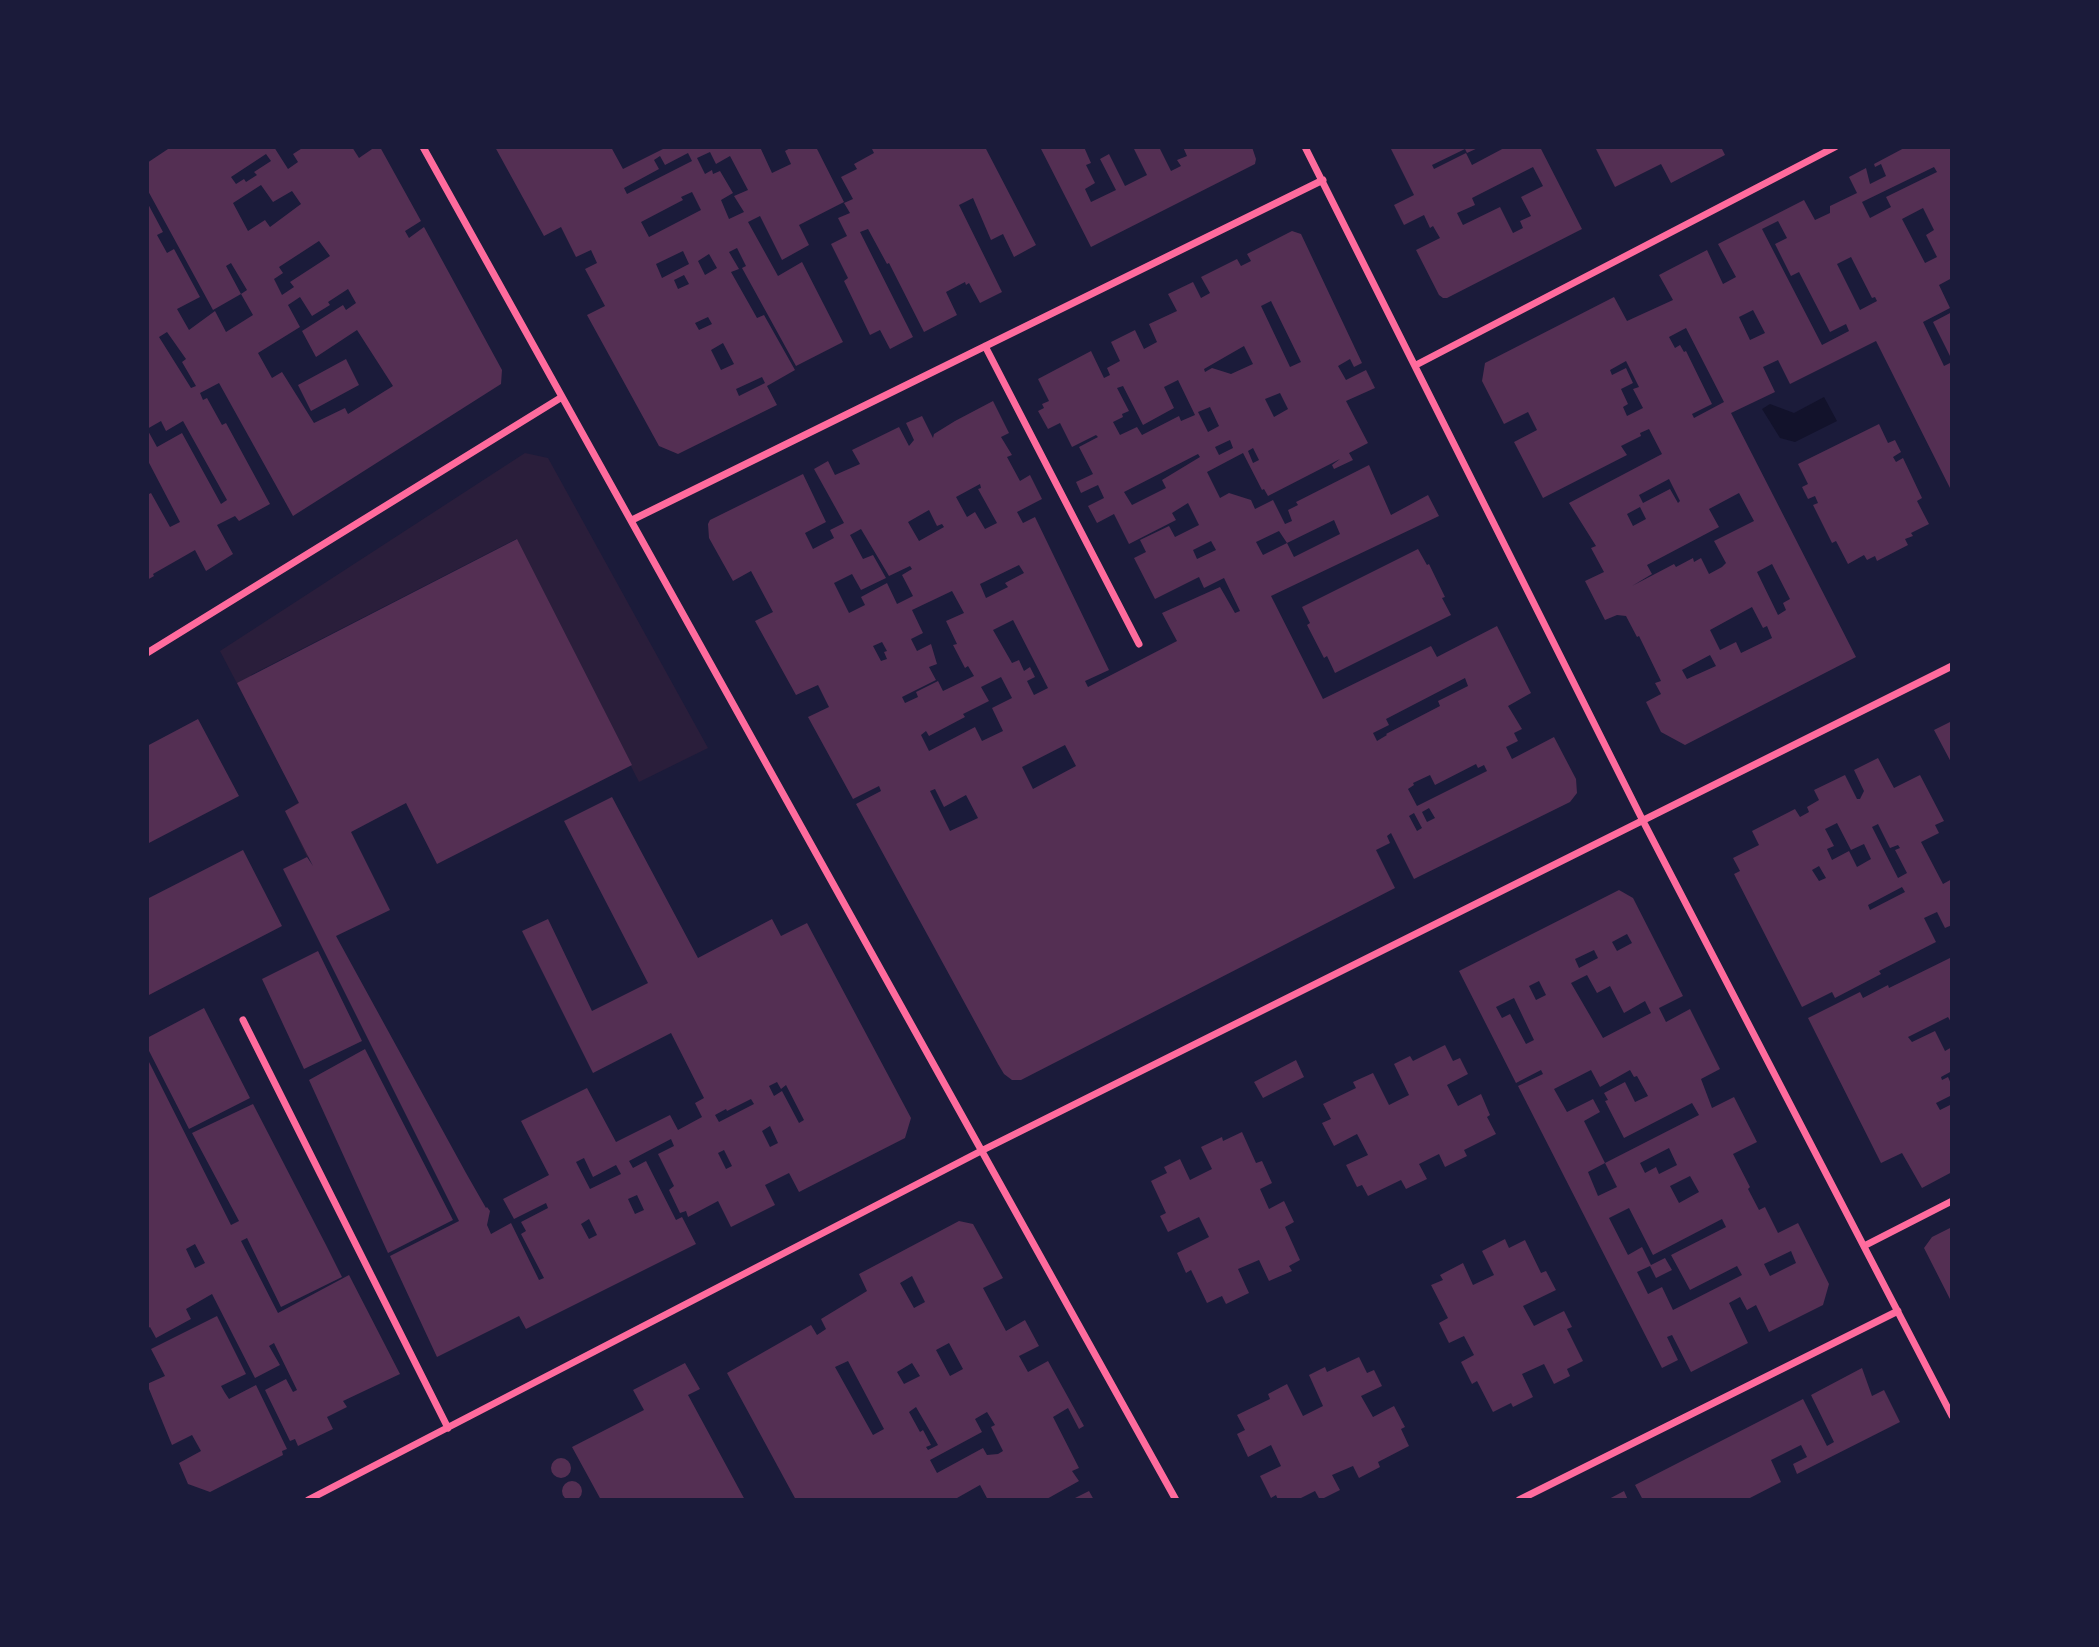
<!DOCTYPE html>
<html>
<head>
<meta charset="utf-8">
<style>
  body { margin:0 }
  #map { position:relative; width:2099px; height:1647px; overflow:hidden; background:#1b1b3a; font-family:Overpass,sans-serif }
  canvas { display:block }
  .frame { position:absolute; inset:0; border:149px solid #1b1b3a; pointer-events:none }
</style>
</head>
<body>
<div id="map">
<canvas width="2099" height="1647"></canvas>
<div class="frame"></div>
</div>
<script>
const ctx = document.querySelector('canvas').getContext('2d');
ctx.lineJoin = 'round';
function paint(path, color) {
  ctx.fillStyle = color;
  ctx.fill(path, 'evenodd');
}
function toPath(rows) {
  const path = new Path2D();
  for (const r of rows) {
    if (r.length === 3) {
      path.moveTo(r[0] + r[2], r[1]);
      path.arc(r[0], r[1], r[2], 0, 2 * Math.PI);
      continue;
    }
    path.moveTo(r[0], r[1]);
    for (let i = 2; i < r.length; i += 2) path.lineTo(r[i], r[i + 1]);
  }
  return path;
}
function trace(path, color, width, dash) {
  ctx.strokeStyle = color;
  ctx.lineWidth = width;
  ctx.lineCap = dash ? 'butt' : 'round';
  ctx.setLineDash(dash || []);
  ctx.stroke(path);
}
paint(toPath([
  [525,453,548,458,708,748,639,782,516,539,251,675,321,813,314,855,307,857,285,811,299,802,220,651]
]), '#2a1e3b');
paint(toPath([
  [1824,397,1837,421,1795,442,1780,438,1762,409,1770,404,1794,413]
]), '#12122b');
paint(toPath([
  [171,147,274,147,288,169,298,162,293,154,304,147,352,147,359,158,375,147,380,147,421,221,405,231,409,238,424,227,502,370,501,384,293,516,219,383,200,393,203,400,207,398,222,425,226,423,270,504,239,521,235,516,217,525,233,554,206,571,195,550,153,574,154,576,147,580,147,495,151,493,170,527,180,522,147,459,147,202,163,232,157,235,167,253,174,249,200,297,177,309,189,330,215,311,226,332,253,315,241,294,247,290,231,263,226,266,241,294,213,310,147,189,147,163],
  [266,154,271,161,254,172,257,175,246,182,244,179,236,184,231,177],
  [261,185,273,202,292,191,301,204,270,227,265,220,248,231,233,203],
  [319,241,330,256,290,282,294,287,282,295,274,279,283,273,279,267],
  [348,289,356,303,346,310,343,305,302,331,316,357,357,330,393,386,348,414,345,408,314,423,282,372,272,378,258,353,300,327,288,305,300,297,312,316,330,305,328,302],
  [167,332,186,359,182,362,196,386,191,388,159,337],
  [161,421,166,431,183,421,227,500,221,504,182,433,157,447,147,429],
  [495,147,611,147,623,169,667,147,760,147,772,173,791,164,785,151,792,147,816,147,844,202,799,225,809,245,782,260,760,216,748,222,778,276,802,262,843,342,796,366,742,268,746,266,737,248,729,252,739,269,731,272,757,318,764,315,795,370,767,386,777,405,678,454,659,446,587,315,605,306,585,269,597,263,591,250,576,257,561,227,544,236],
  [710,152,716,164,730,156,748,190,734,196,744,212,729,219,721,200,733,193,720,171,713,174,712,170,705,174,697,158],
  [688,153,692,161,627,194,624,188,659,169,654,160,660,156,665,165],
  [692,192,701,210,649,237,641,222,683,200,681,197],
  [683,251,689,264,662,278,656,264],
  [709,254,717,268,705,275,698,261],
  [684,275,689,284,678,289,674,280],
  [708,317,712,324,699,330,695,323],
  [723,343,734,364,721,370,711,350],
  [762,377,765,383,739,396,736,389],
  [871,147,985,147,1036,245,1014,257,1003,234,991,240,973,198,959,205,1002,292,980,303,969,283,966,285,965,282,946,292,957,315,924,332,889,263,887,264,868,229,860,232,913,337,890,349,880,330,870,335,844,281,848,278,831,244,847,236,838,218,850,213,844,203,853,199,841,177,857,169,854,164,874,153],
  [1040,147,1084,147,1091,163,1086,165,1095,183,1085,189,1091,202,1116,190,1100,159,1109,154,1125,186,1147,175,1133,147,1159,147,1171,171,1181,166,1177,160,1187,156,1183,147,1252,147,1256,159,1255,164,1091,247],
  [1390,147,1480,147,1467,153,1465,149,1432,165,1434,169,1466,153,1472,165,1506,147,1540,147,1582,229,1447,298,1443,298,1439,295,1416,250,1440,238,1433,226,1430,228,1424,215,1404,225,1394,205,1414,195],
  [1533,167,1543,186,1521,197,1531,216,1520,221,1523,228,1513,233,1500,207,1463,225,1457,213,1475,205,1472,198],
  [1595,147,1721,147,1725,155,1671,183,1661,164,1615,187],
  [1906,147,1952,147,1952,278,1939,285,1950,308,1923,322,1944,366,1952,362,1952,492,1876,341,1790,384,1778,360,1763,367,1775,392,1731,413,1856,657,1685,745,1661,732,1646,702,1661,694,1655,683,1661,681,1639,636,1637,637,1626,616,1617,615,1605,620,1585,581,1604,572,1591,548,1596,546,1569,503,1662,454,1649,429,1640,433,1641,436,1621,446,1627,455,1543,498,1514,442,1537,430,1528,412,1504,424,1482,381,1485,363,1614,297,1627,321,1673,300,1659,275,1707,250,1723,284,1736,277,1718,244,1804,200,1815,220,1830,213,1830,206,1857,193,1849,177,1866,168,1870,184,1886,176,1881,164,1875,167,1874,164],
  [1934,167,1937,172,1886,197,1891,207,1870,218,1862,202],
  [1923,208,1934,230,1926,235,1937,257,1925,263,1902,219],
  [1778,221,1787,238,1775,244,1791,276,1799,272,1830,332,1846,324,1849,331,1822,345,1762,229],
  [1851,257,1872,298,1875,297,1877,301,1860,310,1837,264],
  [1753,310,1765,333,1750,340,1739,317],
  [1686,328,1724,402,1694,418,1692,414,1712,404,1686,351,1684,352,1680,345,1675,348,1669,337],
  [1626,361,1639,387,1633,389,1643,408,1627,416,1623,407,1628,404,1621,389,1633,383,1626,368,1612,375,1610,370],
  [1669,479,1680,501,1678,503,1670,489,1643,503,1639,495],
  [1739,493,1754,521,1714,541,1726,563,1722,567,1709,574,1701,558,1694,562,1693,558,1676,567,1674,564,1632,586,1652,574,1647,565,1719,527,1709,509],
  [1640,507,1646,519,1633,526,1627,514],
  [1772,564,1790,599,1783,603,1786,610,1778,615,1757,572],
  [1752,607,1763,628,1767,626,1772,638,1741,653,1736,642,1720,650,1710,630],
  [1710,655,1716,666,1687,679,1682,670],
  [1292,231,1301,234,1362,363,1354,367,1350,359,1338,366,1346,380,1366,370,1375,388,1346,401,1368,443,1349,453,1353,460,1334,469,1332,465,1340,459,1268,496,1264,489,1262,490,1243,453,1207,472,1220,498,1229,493,1251,500,1255,509,1273,500,1285,524,1292,521,1288,510,1298,505,1296,502,1369,465,1391,515,1428,495,1439,516,1271,596,1323,699,1431,646,1437,657,1497,626,1531,693,1508,706,1522,729,1514,733,1518,741,1506,747,1512,759,1554,737,1576,779,1577,793,1570,802,1414,879,1391,833,1387,836,1390,843,1376,850,1395,888,1021,1080,1012,1080,1004,1074,998,1064,856,804,881,791,879,786,853,799,808,717,829,707,818,685,796,695,755,621,773,612,751,571,733,581,709,538,708,524,710,520,803,474,826,522,805,533,813,549,834,538,830,530,844,523,814,469,828,461,835,475,860,464,852,450,899,427,909,446,914,440,906,423,922,416,933,438,934,434,955,421,993,401,1009,433,1001,437,1012,455,1007,457,1020,481,1030,475,1042,499,1017,512,1023,523,1035,517,1109,670,1085,681,1088,687,1177,641,1162,613,1220,587,1235,613,1240,611,1224,578,1204,588,1199,577,1155,599,1134,558,1146,552,1140,540,1169,526,1175,537,1199,525,1188,503,1172,513,1176,520,1129,544,1114,514,1097,523,1088,506,1104,498,1098,485,1081,493,1076,482,1093,474,1079,447,1098,437,1096,435,1072,447,1060,423,1048,429,1038,411,1044,408,1042,404,1049,401,1038,379,1091,351,1104,378,1110,375,1107,368,1120,361,1111,342,1135,330,1144,349,1157,342,1149,324,1177,311,1168,294,1193,282,1201,298,1210,293,1201,277,1237,259,1241,266,1251,261,1247,254],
  [1271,301,1301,362,1290,367,1261,306],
  [1244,346,1253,364,1231,374,1212,368,1205,372,1204,369],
  [1178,380,1195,415,1181,421,1179,416,1142,435,1137,427,1120,435,1113,422,1123,417,1122,414,1129,411,1117,388,1123,386,1143,425,1174,408,1164,387],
  [1280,393,1288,409,1274,417,1265,399],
  [1210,407,1219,426,1208,432,1198,412],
  [1230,440,1233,448,1219,455,1215,447],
  [1253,448,1259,460,1253,463,1248,451],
  [1198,454,1200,457,1162,480,1166,488,1132,505,1124,492],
  [980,484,981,488,978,489,997,523,985,529,975,512,967,517,956,497],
  [929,510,937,526,942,524,944,527,919,541,908,522],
  [1334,520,1340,534,1294,557,1287,543,1263,555,1256,542,1279,531,1287,543],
  [861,529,889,576,910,566,912,569,902,575,913,596,897,604,887,583,861,597,865,605,849,613,834,583,852,574,861,590,886,578,873,555,863,559,850,535],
  [1211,541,1216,550,1197,559,1193,550],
  [1019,565,1024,573,1005,583,1008,587,986,598,980,584],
  [952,591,964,613,946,621,957,644,953,645,965,668,968,666,974,676,943,691,938,681,916,692,918,697,905,703,902,697,936,680,929,667,937,664,931,644,917,651,911,639,923,633,912,610],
  [1013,620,1048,688,1034,695,1027,681,1035,677,1030,667,1024,671,1019,660,1012,663,993,630],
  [882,642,887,651,884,652,887,659,881,661,873,646],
  [1001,677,1012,698,992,708,1003,731,982,741,975,727,929,751,921,735,926,731,929,736,965,717,963,714,989,701,981,687],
  [1465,678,1468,686,1438,701,1440,706,1386,734,1387,735,1377,741,1373,733,1389,725,1386,719],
  [1065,745,1076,766,1033,789,1022,767],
  [1476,764,1478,768,1484,765,1487,771,1417,806,1408,789,1414,785,1413,783,1430,775,1435,785],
  [935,789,944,807,966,795,978,818,950,831,930,791],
  [1429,808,1435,818,1427,822,1422,812],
  [1414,813,1422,828,1417,831,1409,816],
  [1952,312,1952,360,1933,322],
  [346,359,359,385,311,411,298,385],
  [1879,424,1888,443,1895,440,1901,452,1893,457,1896,462,1903,458,1922,498,1917,501,1929,524,1911,533,1913,536,1905,539,1908,545,1877,561,1875,556,1867,560,1864,555,1848,564,1836,541,1832,543,1813,505,1818,503,1815,496,1808,499,1802,487,1808,484,1798,464],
  [517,539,632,765,437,864,406,803,351,832,390,910,336,936,466,1173,486,1208,487,1207,490,1211,487,1225,491,1234,511,1223,539,1280,544,1278,521,1234,526,1231,521,1222,548,1208,546,1203,514,1219,503,1199,549,1175,521,1121,587,1088,616,1142,670,1115,678,1130,702,1117,695,1103,704,1098,671,1033,593,1073,522,931,548,919,592,1011,648,983,564,821,612,797,698,958,772,919,781,936,807,923,911,1118,905,1138,799,1192,789,1173,765,1185,775,1205,731,1227,718,1201,688,1217,686,1211,680,1213,669,1190,674,1186,658,1154,674,1146,671,1139,629,1161,633,1168,646,1161,676,1220,682,1217,696,1244,526,1329,519,1316,437,1357,390,1256,459,1221,283,869,307,857,313,866,285,811,299,803,237,683],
  [777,1082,781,1089,786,1085,804,1120,799,1123,782,1091,774,1096,769,1086],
  [751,1099,754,1104,719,1122,715,1115,726,1109,727,1111],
  [770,1126,778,1143,770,1147,762,1131],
  [724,1150,732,1166,726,1169,718,1153],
  [584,1158,593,1177,616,1165,621,1174,590,1189,576,1162],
  [637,1195,644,1210,635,1214,628,1199],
  [589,1219,597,1235,589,1239,581,1224],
  [1418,549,1427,565,1429,564,1445,597,1442,598,1451,615,1335,673,1327,656,1324,658,1307,625,1310,623,1302,607],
  [198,719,239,796,147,844,147,746],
  [1952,721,1952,764,1934,730],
  [1878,758,1894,788,1920,775,1944,821,1935,825,1939,833,1921,842,1943,884,1952,879,1952,925,1945,928,1937,912,1924,918,1936,942,1879,971,1881,974,1835,998,1832,992,1802,1007,1734,874,1740,871,1733,858,1759,845,1752,831,1795,809,1800,817,1809,812,1807,807,1819,800,1814,790,1845,775,1857,799,1860,799,1864,791,1854,770],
  [1837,823,1851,850,1864,844,1871,859,1857,867,1849,851,1832,860,1827,849,1834,846,1825,829],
  [1878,824,1890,848,1898,845,1900,848,1895,850,1907,873,1898,878,1872,827],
  [1819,866,1826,878,1819,881,1812,870],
  [1902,887,1905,892,1870,910,1868,905],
  [243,850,282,926,147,996,147,899],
  [1619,890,1633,898,1683,996,1659,1008,1666,1022,1690,1009,1720,1069,1701,1079,1712,1108,1734,1097,1757,1142,1733,1154,1750,1187,1748,1189,1759,1210,1765,1207,1778,1233,1798,1223,1829,1284,1823,1305,1769,1332,1756,1305,1747,1310,1740,1297,1729,1303,1748,1343,1691,1372,1672,1335,1667,1337,1678,1360,1662,1368,1518,1086,1543,1074,1541,1070,1516,1083,1459,971],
  [1627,934,1632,943,1617,951,1612,942],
  [1594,950,1598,958,1579,968,1575,959],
  [1587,975,1597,993,1610,986,1624,1013,1645,1001,1651,1013,1603,1038,1571,983],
  [1539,981,1546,995,1536,1000,1529,986],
  [1514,998,1534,1040,1526,1044,1510,1014,1502,1018,1496,1007],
  [1591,1070,1600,1087,1630,1070,1634,1077,1637,1076,1648,1096,1635,1102,1625,1082,1604,1093,1608,1100,1605,1101,1624,1138,1692,1103,1699,1115,1605,1163,1584,1121,1600,1112,1593,1099,1567,1112,1554,1089],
  [1669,1148,1677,1165,1659,1174,1656,1167,1645,1173,1640,1163],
  [1605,1163,1617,1187,1598,1196,1588,1172],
  [1690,1176,1699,1192,1679,1203,1670,1186],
  [1629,1208,1653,1255,1722,1219,1726,1227,1671,1255,1690,1290,1737,1266,1742,1275,1673,1310,1662,1287,1648,1294,1637,1272,1650,1266,1656,1278,1672,1270,1665,1258,1651,1265,1642,1247,1628,1255,1609,1218],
  [1791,1251,1796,1263,1770,1276,1764,1264],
  [318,951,362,1041,304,1069,262,979],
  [1952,957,1952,1024,1948,1017,1908,1037,1912,1042,1935,1031,1945,1051,1952,1047,1952,1071,1941,1077,1942,1080,1948,1077,1952,1086,1952,1095,1936,1103,1940,1110,1952,1104,1952,1172,1922,1188,1902,1153,1881,1163,1808,1018,1860,992,1863,998,1888,985,1889,988],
  [204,1008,250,1098,189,1129,147,1047,147,1038],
  [1445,1045,1453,1061,1460,1058,1468,1074,1447,1085,1458,1106,1481,1094,1490,1115,1487,1117,1496,1134,1464,1150,1467,1156,1445,1167,1439,1154,1419,1164,1427,1179,1406,1189,1401,1180,1368,1196,1362,1185,1357,1187,1346,1165,1368,1155,1357,1134,1334,1146,1322,1123,1331,1119,1323,1104,1356,1088,1353,1082,1373,1073,1389,1105,1409,1095,1394,1064,1410,1056,1413,1061],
  [365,1049,453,1220,388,1253,309,1080],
  [147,1058,231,1225,239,1221,192,1133,253,1104,326,1245,342,1277,281,1307,247,1238,241,1241,278,1313,349,1275,400,1374,343,1401,347,1407,327,1417,333,1429,298,1446,295,1439,290,1441,265,1390,286,1379,293,1392,297,1390,274,1343,269,1346,280,1365,255,1378,212,1294,186,1309,191,1319,156,1338,150,1327,147,1329],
  [195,1244,205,1263,195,1268,186,1249],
  [1296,1060,1304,1077,1263,1098,1254,1082],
  [1242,1132,1256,1163,1262,1161,1272,1183,1260,1189,1269,1209,1284,1201,1294,1222,1285,1227,1300,1260,1289,1266,1292,1271,1269,1281,1259,1260,1238,1269,1249,1293,1226,1304,1222,1296,1207,1303,1191,1270,1186,1273,1177,1253,1209,1237,1199,1217,1168,1232,1160,1216,1166,1213,1151,1181,1167,1173,1164,1167,1180,1159,1190,1180,1212,1169,1201,1147,1222,1137,1223,1141],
  [959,1221,973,1224,1003,1278,983,1288,1006,1331,1025,1320,1039,1346,1019,1356,1028,1372,1048,1361,1084,1426,1079,1429,1068,1408,1053,1417,1079,1468,1072,1471,1079,1481,1045,1500,988,1500,980,1485,957,1498,958,1500,796,1500,727,1373,811,1325,817,1335,826,1329,821,1319,867,1291,859,1274],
  [912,1276,925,1302,914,1308,900,1283],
  [949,1343,963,1369,950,1376,936,1350],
  [848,1361,884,1429,873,1435,835,1367],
  [912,1363,920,1376,904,1384,897,1372],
  [916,1407,938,1445,928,1450,926,1447,931,1445,923,1430,920,1432,909,1412],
  [987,1412,995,1425,991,1427,1003,1451,998,1454,987,1455,983,1448,937,1473,930,1460,982,1432,975,1419],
  [1952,1227,1952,1303,1924,1248,1932,1237],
  [1505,1239,1509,1248,1525,1240,1541,1273,1546,1271,1556,1290,1523,1306,1534,1326,1564,1311,1572,1327,1567,1329,1583,1361,1567,1369,1570,1376,1554,1384,1544,1364,1522,1374,1533,1397,1513,1407,1511,1403,1493,1412,1477,1381,1472,1384,1461,1362,1474,1355,1464,1336,1449,1343,1439,1323,1448,1318,1431,1285,1443,1280,1440,1275,1463,1263,1473,1285,1494,1275,1482,1251],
  [217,1316,246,1374,221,1386,225,1393,229,1399,256,1385,287,1449,282,1451,283,1455,210,1492,188,1484,179,1463,201,1451,192,1435,172,1445,147,1384,165,1376,151,1349],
  [1359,1357,1367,1373,1374,1370,1382,1386,1361,1396,1373,1417,1394,1406,1405,1427,1401,1429,1409,1446,1378,1462,1380,1467,1359,1478,1353,1466,1332,1475,1340,1490,1320,1500,1315,1491,1297,1500,1278,1500,1276,1495,1271,1498,1260,1476,1281,1466,1271,1445,1248,1457,1237,1434,1245,1430,1237,1415,1270,1399,1268,1394,1287,1384,1303,1416,1323,1406,1309,1375,1325,1367,1327,1372],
  [685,1363,700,1389,688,1395,745,1500,601,1500,572,1447,644,1410,633,1390],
  [1862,1368,1872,1396,1884,1390,1900,1422,1797,1474,1793,1464,1807,1457,1801,1445,1771,1460,1781,1482,1746,1500,1643,1500,1635,1485,1803,1399,1827,1446,1834,1442,1811,1395],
  [561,1468,10],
  [572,1491,10],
  [1089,1491,1094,1500,1071,1500],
  [1624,1491,1628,1500,1607,1500]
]), '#542f53');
trace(toPath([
  [423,147,1176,1500],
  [1305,147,1643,821,1952,1416],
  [985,346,1139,644],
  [1416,365,1835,147],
  [632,520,1323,180],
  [147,653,562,397],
  [243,1020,448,1428],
  [1864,1246,1952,1201],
  [308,1500,981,1151,1952,666],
  [1519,1500,1898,1311]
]), '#ff6b9d', 7);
</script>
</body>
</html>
